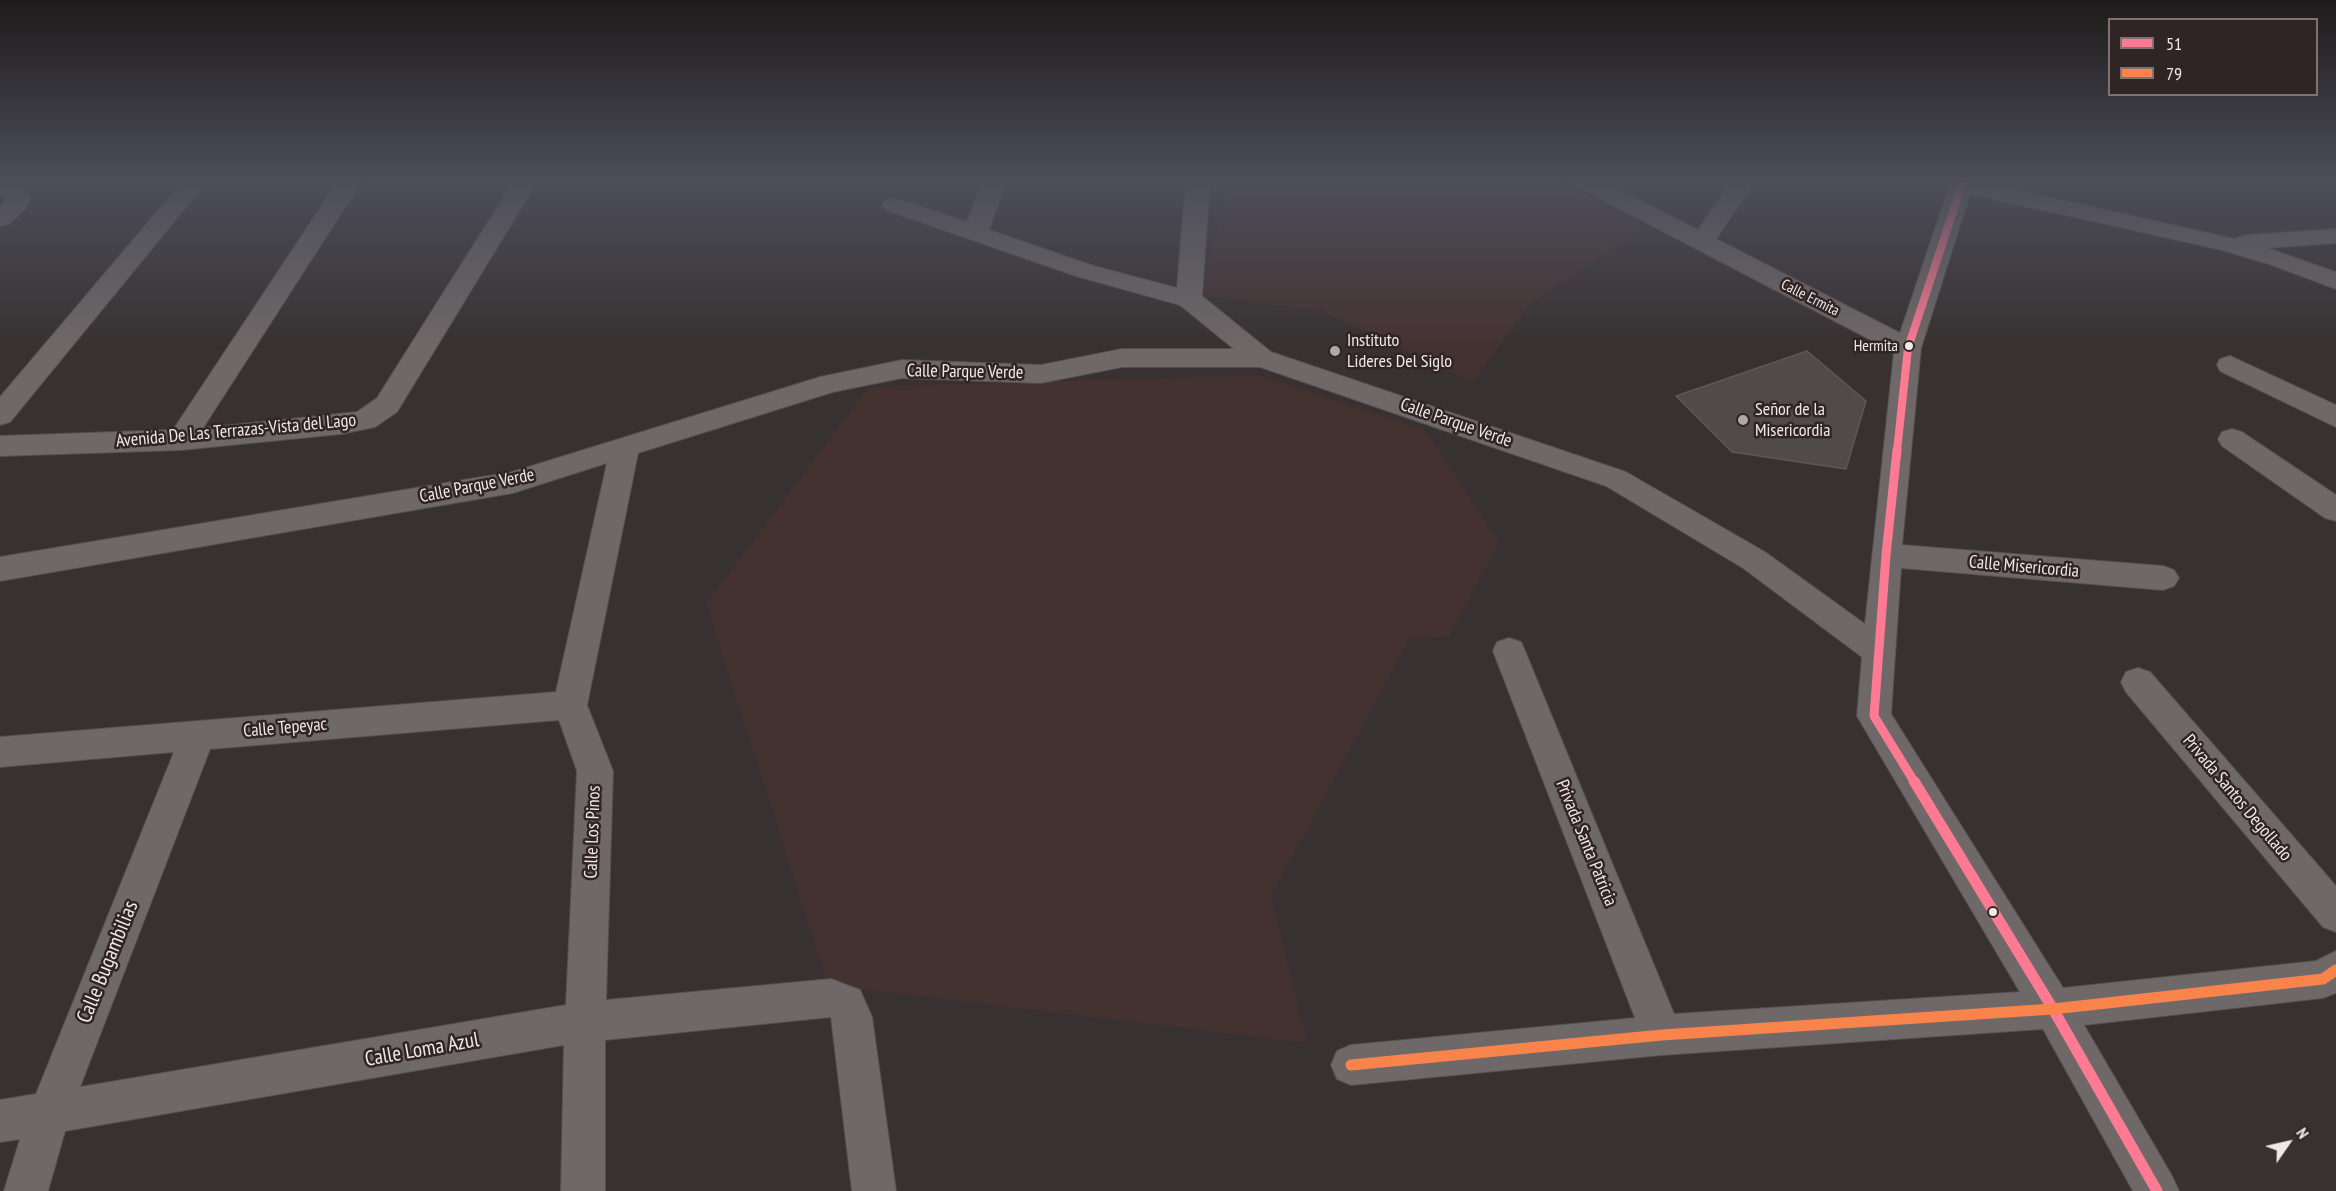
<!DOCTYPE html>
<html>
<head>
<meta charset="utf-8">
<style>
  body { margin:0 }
  #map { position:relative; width:2336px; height:1191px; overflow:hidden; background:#383131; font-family:"PT Sans Narrow",sans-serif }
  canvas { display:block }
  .legend { position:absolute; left:2108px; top:18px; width:210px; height:78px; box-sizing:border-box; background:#312424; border:2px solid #7e7272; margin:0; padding:8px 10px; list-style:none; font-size:18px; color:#f1e8e8 }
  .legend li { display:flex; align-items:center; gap:12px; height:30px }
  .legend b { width:30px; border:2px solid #7e7272 }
  .north { position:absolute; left:2258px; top:1113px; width:60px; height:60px; -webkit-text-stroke:4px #312424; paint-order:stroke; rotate:56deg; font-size:16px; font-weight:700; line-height:24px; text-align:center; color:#f1e8e8 }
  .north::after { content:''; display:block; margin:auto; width:21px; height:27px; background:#f1e8e8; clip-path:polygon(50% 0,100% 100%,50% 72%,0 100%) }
</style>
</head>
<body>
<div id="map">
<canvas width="2336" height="1191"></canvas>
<ul class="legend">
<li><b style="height:8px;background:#fe7a93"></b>51</li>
<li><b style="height:8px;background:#f8844c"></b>79</li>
</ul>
<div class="north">N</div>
</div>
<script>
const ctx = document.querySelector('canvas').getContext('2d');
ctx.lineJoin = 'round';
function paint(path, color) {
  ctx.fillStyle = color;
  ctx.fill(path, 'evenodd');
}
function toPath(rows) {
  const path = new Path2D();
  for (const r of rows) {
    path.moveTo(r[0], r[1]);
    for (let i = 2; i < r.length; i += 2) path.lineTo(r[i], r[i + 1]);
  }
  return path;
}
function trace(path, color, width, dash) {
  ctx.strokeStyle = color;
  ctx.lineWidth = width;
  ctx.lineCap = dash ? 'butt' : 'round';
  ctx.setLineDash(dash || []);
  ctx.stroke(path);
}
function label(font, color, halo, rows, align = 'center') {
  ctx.font = font + ' "PT Sans Narrow",sans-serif';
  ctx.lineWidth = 5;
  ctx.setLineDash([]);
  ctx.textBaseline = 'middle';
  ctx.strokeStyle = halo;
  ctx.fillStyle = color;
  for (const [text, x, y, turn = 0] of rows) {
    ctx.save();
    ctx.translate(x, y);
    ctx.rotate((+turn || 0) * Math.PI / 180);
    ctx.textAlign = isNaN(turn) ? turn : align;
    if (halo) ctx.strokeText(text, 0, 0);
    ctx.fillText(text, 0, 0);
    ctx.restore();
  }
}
paint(toPath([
  [1230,181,1559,181,1646,226,1528,306,1473,383,1323,311,1199,295],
  [1258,375,1425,430,1499,542,1450,636,1410,638,1271,896,1307,1043,828,985,706,604,869,387]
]), '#443231');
const building = toPath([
  [1807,351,1866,401,1846,469,1732,452,1676,396,1807,351]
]);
paint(building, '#504a4a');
trace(building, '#5d5757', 1.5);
const minor = toPath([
  [0,181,10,181,24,189,31,199,23,212,8,224,0,226,0,207,7,199,0,195,0,181],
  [183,181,201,181,204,185,10,422,0,425,0,397,183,181],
  [338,181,362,181,203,428,357,412,377,398,505,195,509,181,533,181,529,195,397,412,375,427,341,434,181,450,0,456,0,436,173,430,338,181],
  [982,181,1006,181,989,230,1094,266,1177,288,1186,181,1210,181,1202,296,1271,352,1626,472,1765,552,1865,624,1894,352,1576,186,1572,181,1602,181,1698,230,1731,181,1755,181,1716,239,1900,333,1951,181,1976,181,2235,239,2245,235,2336,229,2336,243,2267,248,2336,272,2336,289,2269,264,2218,249,1970,194,1921,348,1902,545,2163,566,2174,570,2179,578,2174,586,2163,590,1901,568,1891,714,2063,988,2316,961,2336,951,2336,993,2323,998,2084,1025,2172,1176,2179,1191,2133,1191,2043,1029,1662,1055,1351,1085,1337,1079,1331,1065,1337,1051,1351,1045,1635,1018,1493,651,1497,642,1509,638,1521,642,1525,651,1674,1014,2020,992,1857,716,1862,657,1743,568,1606,486,1260,367,1122,367,1041,383,902,378,833,392,638,453,587,705,613,771,606,1000,831,979,860,990,872,1017,896,1191,852,1191,831,1017,605,1040,605,1191,561,1191,564,1045,65,1131,48,1191,4,1191,20,1139,0,1142,0,1100,36,1094,174,752,0,767,0,737,556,692,607,463,513,493,0,581,0,557,512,472,820,377,902,360,1041,365,1122,349,1234,349,1180,305,1076,276,886,210,882,205,886,200,894,198,967,222,982,181],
  [559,720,577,771,566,1005,80,1087,210,749,559,720],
  [2230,356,2336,405,2336,427,2220,371,2217,365,2220,359,2230,356],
  [2232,429,2242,432,2336,495,2336,521,2325,518,2222,446,2218,439,2222,432,2232,429],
  [2138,668,2150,672,2336,886,2336,932,2323,927,2126,692,2121,682,2126,672,2138,668]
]);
trace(minor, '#564f4f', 2);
paint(minor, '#6f6868');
trace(toPath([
  [1897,451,1908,348,1963,181]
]), '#fe7a93', 8);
trace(toPath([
  [1897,450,1886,555,1874,716,1915,783]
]), '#fe7a93', 9);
trace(toPath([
  [1914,781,2053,1009,2157,1191]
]), '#fe7a93', 11);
trace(toPath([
  [1351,1065,1662,1035,2053,1009,2323,979,2336,970]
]), '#f8844c', 11);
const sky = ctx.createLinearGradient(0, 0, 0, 348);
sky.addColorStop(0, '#1f1b1b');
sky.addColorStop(0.52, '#4d4e5a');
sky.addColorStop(1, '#4d4e5a00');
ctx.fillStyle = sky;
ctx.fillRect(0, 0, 2336, 348);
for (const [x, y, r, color] of [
  [1909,346,5,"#f1e8e8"],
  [1335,351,6,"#b0a8a8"],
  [1743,420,6,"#b0a8a8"],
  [1993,912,5,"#f1e8e8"]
]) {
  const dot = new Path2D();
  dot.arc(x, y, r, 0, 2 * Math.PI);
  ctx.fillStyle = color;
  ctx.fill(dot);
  trace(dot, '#312424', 2);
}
label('15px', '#f1e8e8', '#312424', [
  ["Calle Ermita",1810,298,27]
]);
label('16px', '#f1e8e8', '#312424', [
  ["Hermita",1898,346]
], 'right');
label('18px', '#f1e8e8', '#312424', [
  ["Instituto",1347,341],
  ["Lideres Del Siglo",1347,362],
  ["Señor de la",1755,410],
  ["Misericordia",1755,431]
], 'left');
label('18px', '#f1e8e8', '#312424', [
  ["Calle Parque Verde",965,372,1],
  ["Calle Parque Verde",1456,423,19],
  ["Avenida De Las Terrazas-Vista del Lago",236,431,-5],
  ["Calle Parque Verde",477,486,-11],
  ["Calle Misericordia",2024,567,5],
  ["Calle Tepeyac",285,728,-5],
  ["Privada Santos Degollado",2237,798,50],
  ["Calle Los Pinos",593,832,-88],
  ["Privada Santa Patricia",1586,843,68]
]);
label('21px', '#f1e8e8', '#312424', [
  ["Calle Bugambilias",108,962,-68],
  ["Calle Loma Azul",422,1050,-10]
]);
</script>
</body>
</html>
